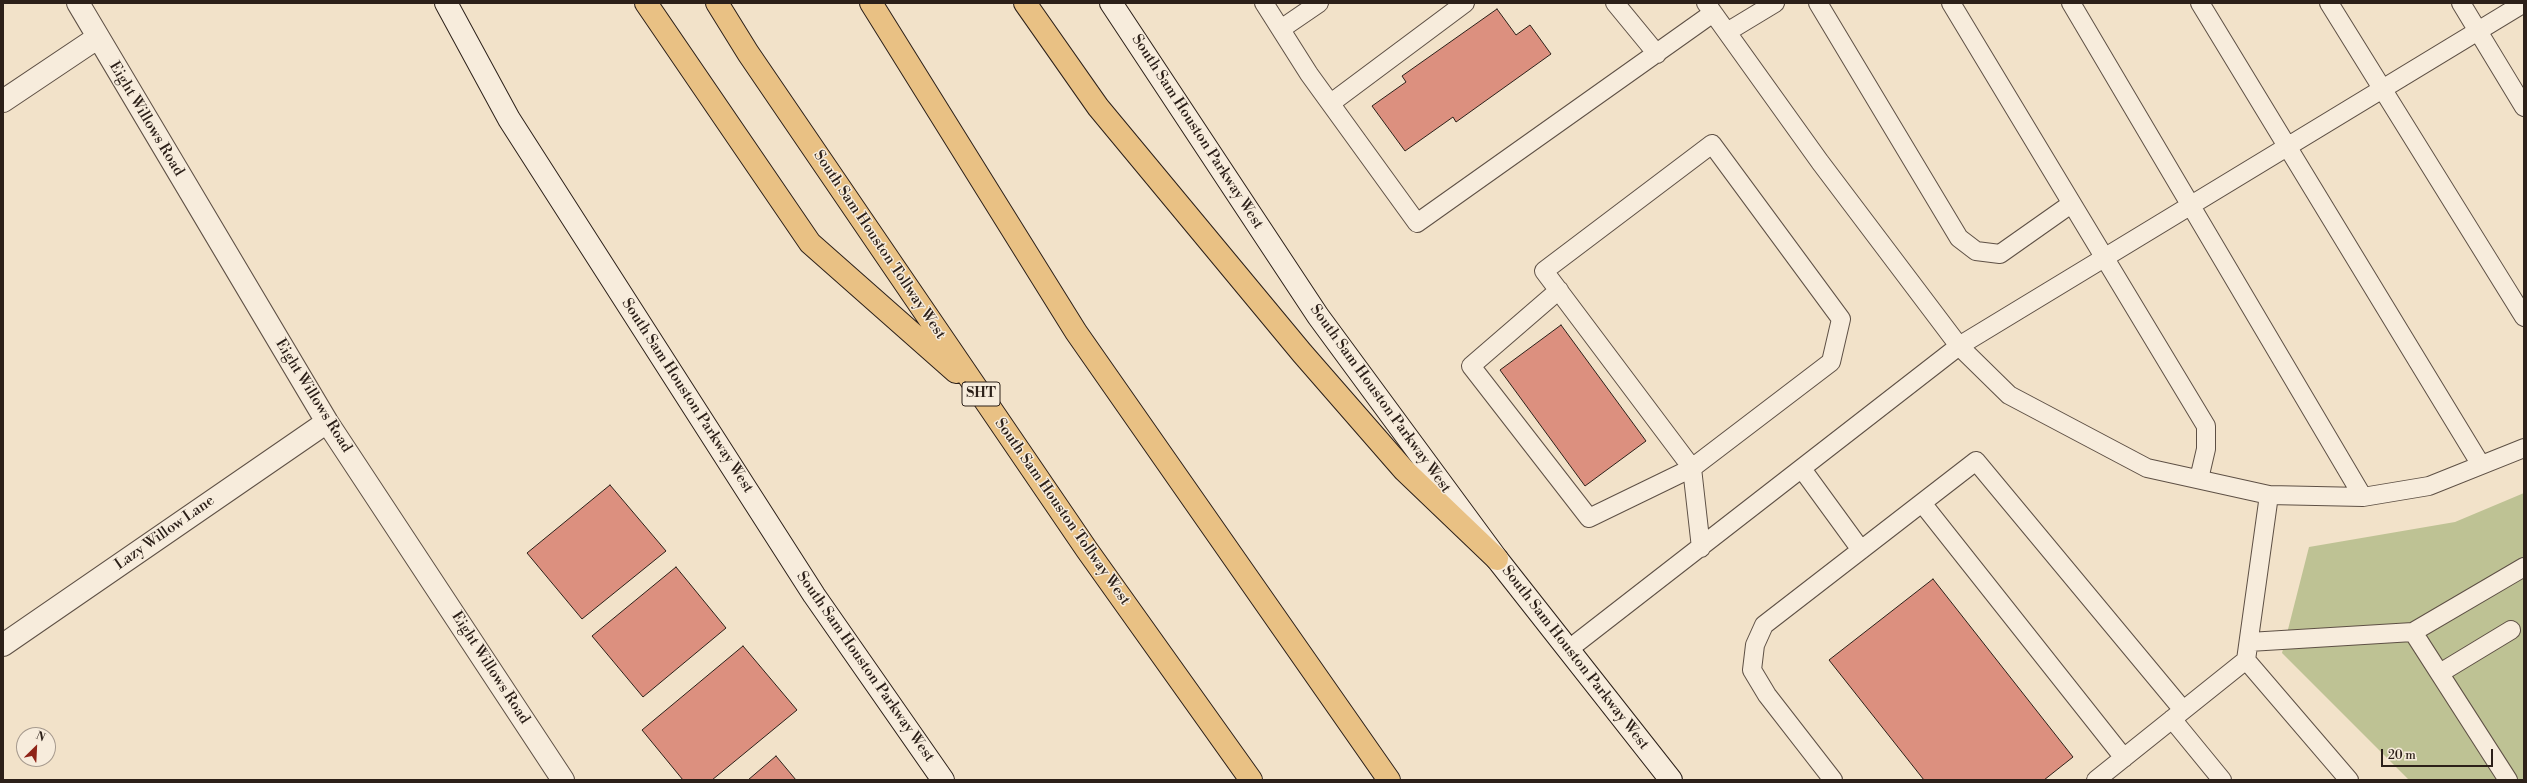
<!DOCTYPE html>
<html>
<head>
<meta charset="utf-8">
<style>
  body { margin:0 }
  #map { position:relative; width:2527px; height:783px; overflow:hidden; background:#f2e2c9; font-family:"Libre Bodoni",serif }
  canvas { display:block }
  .frame { position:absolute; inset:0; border:4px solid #2c2019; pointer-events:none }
  .north { position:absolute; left:16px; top:727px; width:40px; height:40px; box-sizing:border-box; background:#f7ecdc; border:1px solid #a69a8e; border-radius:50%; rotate:24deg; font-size:11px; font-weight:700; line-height:16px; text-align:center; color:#2c2019 }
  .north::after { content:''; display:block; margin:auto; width:14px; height:18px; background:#8f2418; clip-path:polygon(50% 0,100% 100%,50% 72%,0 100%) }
  .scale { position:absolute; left:2381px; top:749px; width:112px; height:18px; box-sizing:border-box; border:2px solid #2c2019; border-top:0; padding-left:5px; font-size:12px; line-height:14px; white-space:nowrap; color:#2c2019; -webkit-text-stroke:3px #f7ecdc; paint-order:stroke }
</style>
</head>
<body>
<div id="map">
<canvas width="2527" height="783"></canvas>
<div class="frame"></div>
<div class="north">N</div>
<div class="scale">20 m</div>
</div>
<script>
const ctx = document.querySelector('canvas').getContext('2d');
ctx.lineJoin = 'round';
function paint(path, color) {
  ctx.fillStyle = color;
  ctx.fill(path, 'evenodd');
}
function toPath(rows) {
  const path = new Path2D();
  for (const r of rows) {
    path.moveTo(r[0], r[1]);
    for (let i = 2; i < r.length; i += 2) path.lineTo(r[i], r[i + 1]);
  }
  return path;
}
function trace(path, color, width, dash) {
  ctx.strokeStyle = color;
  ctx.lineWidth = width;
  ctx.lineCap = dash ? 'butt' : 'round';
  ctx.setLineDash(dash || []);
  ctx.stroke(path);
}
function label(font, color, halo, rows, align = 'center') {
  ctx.font = font + ' "Libre Bodoni",serif';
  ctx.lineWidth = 3;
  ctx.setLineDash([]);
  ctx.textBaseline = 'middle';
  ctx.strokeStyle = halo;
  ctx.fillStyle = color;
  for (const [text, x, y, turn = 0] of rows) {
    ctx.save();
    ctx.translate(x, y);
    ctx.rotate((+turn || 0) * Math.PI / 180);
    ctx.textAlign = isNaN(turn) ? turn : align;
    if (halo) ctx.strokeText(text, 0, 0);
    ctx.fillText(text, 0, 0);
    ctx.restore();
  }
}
paint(toPath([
  [2524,493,2524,780,2409,780,2282,653,2309,547,2455,522]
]), '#bec294');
const building = toPath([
  [1497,9,1516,35,1530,25,1551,54,1456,122,1453,117,1405,151,1372,106,1406,82,1402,76,1497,9],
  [1561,325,1646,441,1585,486,1500,370,1561,325],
  [610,485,666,551,582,619,527,553,610,485],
  [676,567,726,628,643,697,592,636,676,567],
  [1933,579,2073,757,2044,780,1924,780,1829,660,1933,579],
  [743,646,797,710,712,780,683,780,642,730,743,646],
  [776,756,796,780,748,780,776,756]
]);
paint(building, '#dc907f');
trace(building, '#2c2019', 1);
const service = toPath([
  [1264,3,1309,74,1417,223,1713,13],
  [1615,3,1657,54],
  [1706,3,1820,162,1959,346,2009,395,2147,468,2269,495,2363,497,2429,486,2524,448],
  [1818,3,1959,238,1976,251,2000,254,2071,204],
  [1951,3,2206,426,2206,449,2199,479],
  [2071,3,2363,497],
  [2200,3,2481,465],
  [2329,3,2524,317],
  [2461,3,2524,107],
  [1281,29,1319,3],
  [1727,32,1775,3],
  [1331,103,1465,3],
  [1559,290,1471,366,1589,518,1692,468,1831,362,1841,319,1712,144,1544,271,1692,468,1701,548],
  [1802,469,1861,550],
  [1922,503,2124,758],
  [2413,632,2508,780],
  [2249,642,2413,632,2524,567],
  [1569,649,1959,346,2524,3],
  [2246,660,2349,780],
  [2440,673,2511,630],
  [2172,719,2222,780],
  [1833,780,1767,695,1752,670,1755,645,1764,625,1976,461,2183,710],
  [2096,780,2246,660,2269,495]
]);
const minor = toPath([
  [78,3,327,422,563,780],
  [3,101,97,38],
  [3,645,327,422]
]);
const secondary = toPath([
  [446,3,509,119,814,595,943,780],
  [1111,3,1318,316,1497,559,1671,780]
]);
const motorway = toPath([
  [646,3,810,243,956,372],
  [717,3,748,53,1087,550,1251,780],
  [871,3,1076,332,1389,780],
  [1025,3,1098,107,1302,353,1404,470,1497,559]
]);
trace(service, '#5e5045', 20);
trace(minor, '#5e5045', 24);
trace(secondary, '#2c2019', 24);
trace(motorway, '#2c2019', 24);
trace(service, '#f7ecdc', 18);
trace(minor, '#f7ecdc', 22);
trace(secondary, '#f7ecdc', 22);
trace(motorway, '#e9c184', 22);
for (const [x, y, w] of [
  [981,394,38]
]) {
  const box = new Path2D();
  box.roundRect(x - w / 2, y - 12, w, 24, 3);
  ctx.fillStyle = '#f7ecdc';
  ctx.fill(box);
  trace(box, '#2c2019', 1);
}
label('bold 14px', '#2c2019', null, [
  ["SHT",981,394]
]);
label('15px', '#2c2019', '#f7ecdc', [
  ["Eight Willows Road",146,119,59],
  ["South Sam Houston Parkway West",1197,132,57],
  ["South Sam Houston Tollway West",879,245,56],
  ["Eight Willows Road",313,396,58],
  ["South Sam Houston Parkway West",687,396,57],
  ["South Sam Houston Parkway West",1380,399,54],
  ["South Sam Houston Tollway West",1062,512,55],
  ["Lazy Willow Lane",165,533,-35],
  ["South Sam Houston Parkway West",1575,658,52],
  ["South Sam Houston Parkway West",865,667,55],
  ["Eight Willows Road",490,668,57]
]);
</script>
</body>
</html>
